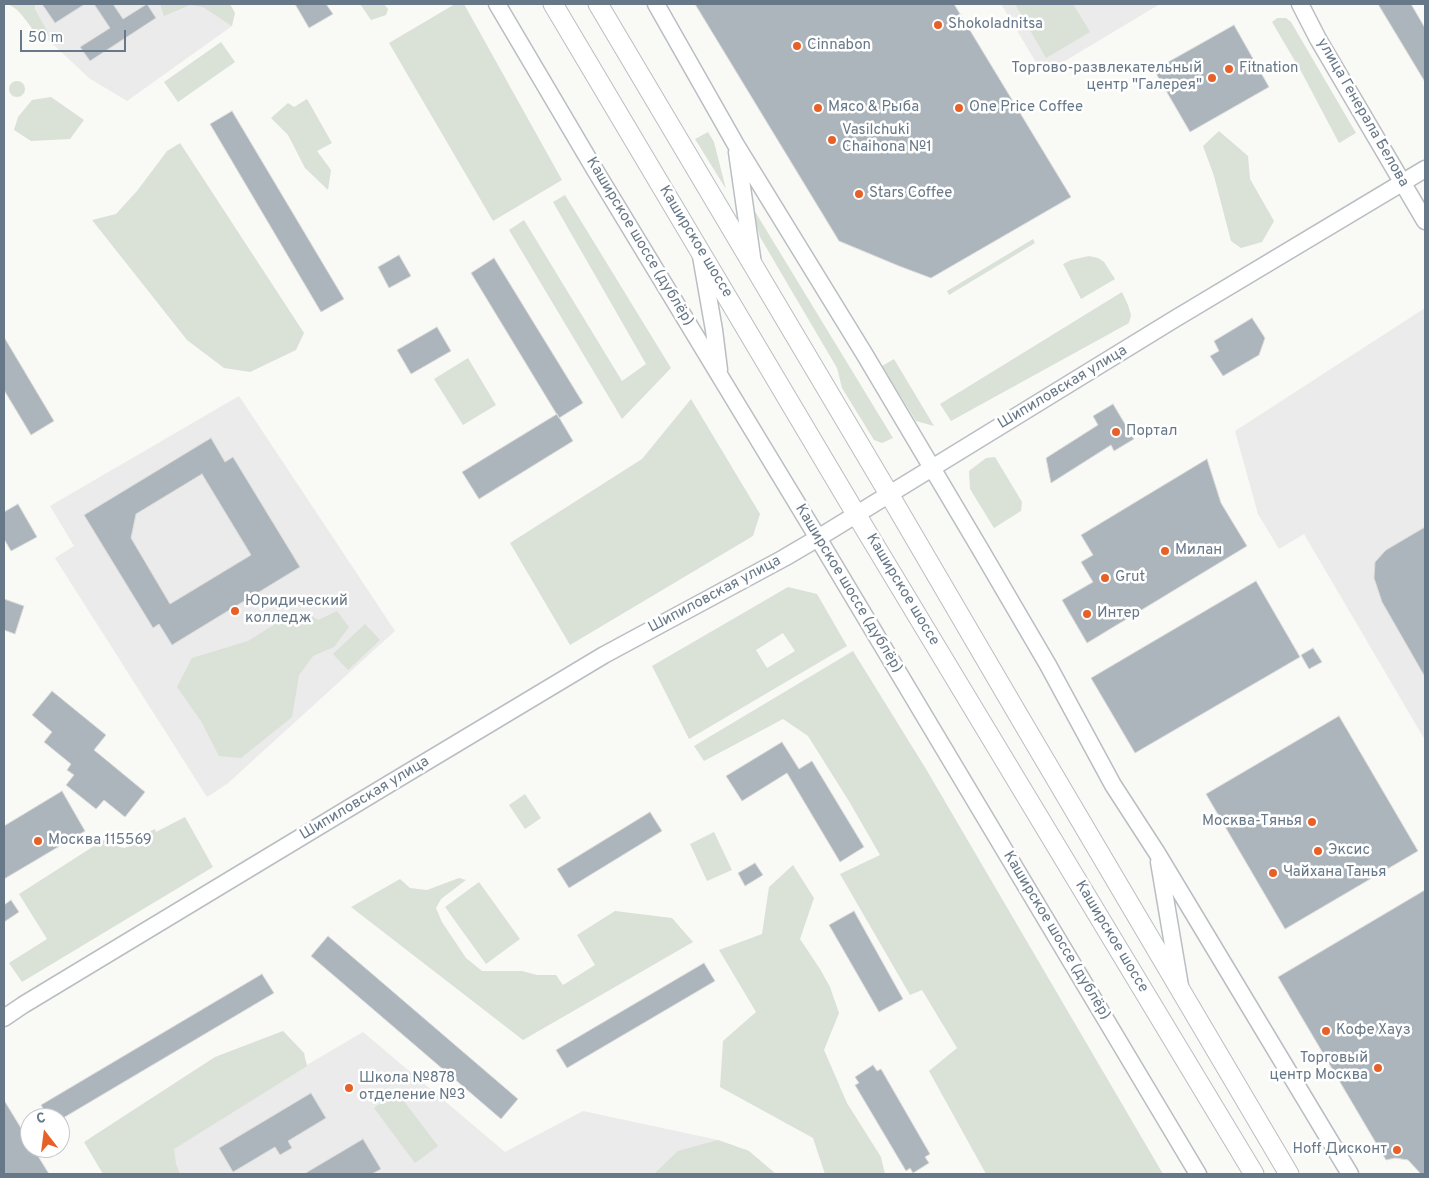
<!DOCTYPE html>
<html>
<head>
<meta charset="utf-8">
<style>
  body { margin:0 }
  #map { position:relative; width:1429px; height:1178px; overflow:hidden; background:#f9f9f6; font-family:Overpass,sans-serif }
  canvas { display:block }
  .frame { position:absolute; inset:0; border:5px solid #677888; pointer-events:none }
  .north { position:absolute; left:20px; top:1108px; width:50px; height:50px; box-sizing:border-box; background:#fff; border:1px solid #c2c9cf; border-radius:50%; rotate:345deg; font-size:14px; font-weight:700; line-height:20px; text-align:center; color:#677888 }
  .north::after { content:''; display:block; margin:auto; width:18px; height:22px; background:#e76028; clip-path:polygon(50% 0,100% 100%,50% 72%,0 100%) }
  .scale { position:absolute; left:20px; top:30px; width:106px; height:22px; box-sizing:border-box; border:2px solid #677888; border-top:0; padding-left:6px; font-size:15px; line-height:18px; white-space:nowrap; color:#677888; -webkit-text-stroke:4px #fff; paint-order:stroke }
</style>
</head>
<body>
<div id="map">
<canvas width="1429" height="1178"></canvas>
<div class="frame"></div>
<div class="north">С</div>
<div class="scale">50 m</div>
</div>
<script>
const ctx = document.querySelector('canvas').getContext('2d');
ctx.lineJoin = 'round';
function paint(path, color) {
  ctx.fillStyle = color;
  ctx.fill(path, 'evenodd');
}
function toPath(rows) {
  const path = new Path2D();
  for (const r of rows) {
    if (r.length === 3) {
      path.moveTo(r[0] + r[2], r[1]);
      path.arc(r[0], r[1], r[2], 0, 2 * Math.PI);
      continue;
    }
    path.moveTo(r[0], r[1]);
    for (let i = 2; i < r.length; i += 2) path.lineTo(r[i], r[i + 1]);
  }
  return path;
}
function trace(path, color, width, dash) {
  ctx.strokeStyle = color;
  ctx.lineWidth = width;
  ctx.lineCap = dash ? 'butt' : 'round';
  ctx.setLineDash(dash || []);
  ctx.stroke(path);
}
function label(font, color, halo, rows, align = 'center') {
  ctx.font = font + ' Overpass,sans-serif';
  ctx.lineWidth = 5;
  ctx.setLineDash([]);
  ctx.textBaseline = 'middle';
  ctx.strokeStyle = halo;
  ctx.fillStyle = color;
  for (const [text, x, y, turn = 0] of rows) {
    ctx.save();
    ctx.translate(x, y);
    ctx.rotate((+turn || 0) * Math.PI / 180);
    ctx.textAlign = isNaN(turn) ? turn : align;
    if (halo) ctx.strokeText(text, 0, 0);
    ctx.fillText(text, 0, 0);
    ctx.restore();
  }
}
paint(toPath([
  [10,4,218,4,232,26,127,101,89,78],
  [1001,4,1160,4,1043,74],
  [1425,308,1425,740,1304,534,1279,549,1258,514,1235,431],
  [239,396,395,631,227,784,207,797,55,558,74,546,50,506],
  [363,1032,505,1152,583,1111,718,1140,749,1151,757,1174,122,1174]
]), '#eaebea');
paint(toPath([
  [8,4,35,4,35,9,49,35,34,31,18,10],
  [160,4,230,4,235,13,232,26,203,7,190,5,164,16],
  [360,4,384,4,388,9,386,15,371,20],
  [455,4,464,4,562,180,493,221,389,43],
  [1015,4,1073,4,1090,32,1046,58],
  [1277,18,1286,18,1291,22,1356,133,1339,143,1302,73,1272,22],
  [221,42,235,62,178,102,164,82],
  [17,89,8],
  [51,97,84,120,70,139,31,141,14,130,18,117,32,100],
  [307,99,332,143,317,151,331,170,328,190,305,168,288,135,271,118,288,103,294,107],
  [1219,131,1248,156,1250,179,1274,221,1262,242,1241,248,1231,241,1214,176,1203,146],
  [708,132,714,142,726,189,695,139],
  [180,143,304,333,296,350,250,372,224,368,187,340,92,220,116,214,137,191,167,151],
  [565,195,671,368,622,419,509,230,524,220,622,381,646,364,553,202],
  [751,205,893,438,882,443,874,440,842,388,837,368,760,237],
  [1033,239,1035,243,949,295,947,291],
  [1089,256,1098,258,1104,262,1115,279,1081,299,1063,264,1071,260],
  [1122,292,1128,305,1131,315,1129,323,951,421,940,404],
  [468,358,496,405,463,425,434,379],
  [894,359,934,426,916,421,882,366],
  [691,399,760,514,753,536,570,645,510,543,642,459],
  [995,457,1022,502,1021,511,994,528,970,489,969,471,986,458],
  [788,587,817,594,847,646,689,739,652,666],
  [783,633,795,651,767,668,756,650],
  [337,611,349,627,334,647,313,656,299,675,292,717,241,758,219,756,201,721,177,687,192,658,248,641,288,616,307,613,318,620],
  [365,624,380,640,348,670,333,654],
  [853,651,926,769,1163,1174,986,1174,929,1071,957,1048,922,990,910,995,840,874,880,855,850,803,808,736,783,719,704,761,694,746],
  [525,794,541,818,525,829,509,805],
  [185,817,213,867,22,982,9,963,47,939,19,894,105,839,109,839,120,847,125,848,132,844,132,842,143,834,155,829,156,832],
  [714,832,732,870,707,881,690,844],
  [793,865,814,898,800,939,820,969,830,987,839,1013,824,1050,847,1103,881,1157,885,1174,825,1174,813,1138,720,1087,723,1041,756,1012,719,950,762,934,769,887],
  [459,878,466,880,441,899,436,908,442,922,466,958,482,971,522,971,537,975,556,975,563,985,595,965,577,935,615,911,672,918,693,942,523,1040,351,907,400,879,410,888,427,890],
  [479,882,520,939,486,964,445,907],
  [283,1031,304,1053,307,1066,174,1149,176,1164,180,1174,103,1174,84,1142,215,1057],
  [396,1091,438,1146,415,1163,374,1108],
  [718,1140,749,1151,776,1174,654,1174,678,1151]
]), '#dae1d7');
const building = toPath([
  [42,4,85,4,55,23,42,4],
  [94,4,113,4,123,19,147,4,156,18,90,61,80,47,110,28,94,4],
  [295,4,326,4,333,14,309,28,295,4],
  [695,4,954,4,1071,197,931,278,899,266,839,241,695,4],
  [1378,4,1411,4,1425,28,1425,82,1378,4],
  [1234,25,1269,87,1190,132,1154,70,1234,25],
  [232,111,344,299,321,312,210,124,232,111],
  [399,255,411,276,389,288,378,267,399,255],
  [494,258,583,403,559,418,471,273,494,258],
  [1252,318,1265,338,1259,355,1223,376,1210,356,1219,351,1214,341,1252,318],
  [437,327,451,351,411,374,397,350,437,327],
  [4,337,54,421,31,435,4,390,4,337],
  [1113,404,1134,439,1114,451,1111,445,1051,483,1046,458,1098,425,1093,416,1113,404],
  [557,414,573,441,479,499,462,472,557,414],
  [211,438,225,462,233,457,300,567,172,645,159,624,153,628,84,515,211,438],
  [202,474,251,555,170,604,131,538,136,514,202,474],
  [1207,459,1221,503,1247,546,1087,643,1062,600,1093,582,1081,562,1093,555,1081,535,1207,459],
  [18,504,37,537,11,551,4,539,4,512,18,504],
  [1425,527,1425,677,1382,602,1374,578,1375,562,1386,550,1425,527],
  [1256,581,1300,657,1135,753,1091,678,1256,581],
  [4,599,24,606,15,634,4,630,4,599],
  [1313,648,1322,662,1309,669,1301,655,1313,648],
  [52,691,106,735,94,750,145,792,125,817,104,800,96,809,66,785,74,775,67,770,71,764,44,742,52,732,32,715,52,691],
  [1339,716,1418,851,1285,929,1206,794,1339,716],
  [782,742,799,769,812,761,864,847,840,862,787,773,742,801,726,776,782,742],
  [62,791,85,831,4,879,4,826,62,791],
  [650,812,662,831,569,888,557,869,650,812],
  [755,863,763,875,745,886,738,873,755,863],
  [1425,890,1425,1174,1421,1174,1408,1160,1395,1158,1386,1160,1278,977,1425,890],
  [11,900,19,912,4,922,4,905,11,900],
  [854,911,903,999,879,1012,829,925,854,911],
  [328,936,518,1099,501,1119,311,956,328,936],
  [704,963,715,981,567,1068,556,1050,704,963],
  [262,974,274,993,63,1118,49,1118,41,1105,262,974],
  [873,1065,877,1071,881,1069,930,1154,925,1157,929,1163,913,1173,910,1168,906,1171,855,1085,859,1083,855,1077,873,1065],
  [311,1093,326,1118,288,1141,292,1148,280,1155,275,1147,233,1172,219,1148,311,1093],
  [4,1100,30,1143,30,1148,33,1148,49,1174,4,1174,4,1100],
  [363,1139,381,1169,372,1174,304,1174,363,1139]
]);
paint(building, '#adb5bc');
trace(building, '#dbdbd9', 1);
const secondary = toPath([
  [497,4,595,170,818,538,1198,1174],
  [656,4,736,145,865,355,979,547,1048,665,1113,785,1157,853,1350,1174],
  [1300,4,1318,39,1425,221],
  [737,152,753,264],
  [701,256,714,330,719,370],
  [1159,862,1180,986],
  [4,1018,23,1005,389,784,604,655,784,558,818,538,1173,320,1425,169]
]);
const primary = toPath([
  [553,4,856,514,1254,1174],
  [598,4,889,494,1020,718,1289,1174]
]);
trace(secondary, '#b9bec3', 19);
trace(primary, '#babec2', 21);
trace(secondary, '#fff', 16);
trace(primary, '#fff', 19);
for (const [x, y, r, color] of [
  [938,25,5,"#e76028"],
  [797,46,5,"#e76028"],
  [1229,69,5,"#e76028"],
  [1212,78,5,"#e76028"],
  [818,108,5,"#e76028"],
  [959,108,5,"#e76028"],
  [832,140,5,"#e76028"],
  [859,194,5,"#e76028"],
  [1116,432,5,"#e76028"],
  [1165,551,5,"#e76028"],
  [1105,578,5,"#e76028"],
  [235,611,5,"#e76028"],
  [1087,614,5,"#e76028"],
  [1312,822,5,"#e76028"],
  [38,841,5,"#e76028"],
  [1318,851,5,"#e76028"],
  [1273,873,5,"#e76028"],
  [1326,1031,5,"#e76028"],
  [1378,1068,5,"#e76028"],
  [349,1088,5,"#e76028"],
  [1397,1150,5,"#e76028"]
]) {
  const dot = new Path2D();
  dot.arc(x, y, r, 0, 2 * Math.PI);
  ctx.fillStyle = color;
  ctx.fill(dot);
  trace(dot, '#fff', 2);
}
label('15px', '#677888', '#fff', [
  ["Shokoladnitsa",948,25],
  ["Cinnabon",807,46],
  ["Торгово-развлекательный",1202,69,"right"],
  ["центр \"Галерея\"",1202,86,"right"],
  ["Fitnation",1239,69],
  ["Мясо & Рыба",828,108],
  ["One Price Coffee",969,108],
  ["Vasilchuki",842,131],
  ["Chaihona №1",842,148],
  ["Stars Coffee",869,194],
  ["Портал",1126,432],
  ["Милан",1175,551],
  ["Grut",1115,578],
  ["Юридический",245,602],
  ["колледж",245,619],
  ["Интер",1097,614],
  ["Москва-Тянья",1302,822,"right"],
  ["Москва 115569",48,841],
  ["Эксис",1328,851],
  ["Чайхана Танья",1283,873],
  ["Кофе Хауз",1336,1031],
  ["Торговый",1368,1059,"right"],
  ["центр Москва",1368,1076,"right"],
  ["Школа №878",359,1079],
  ["отделение №3",359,1096],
  ["Hoff Дисконт",1387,1150,"right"]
], 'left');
label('15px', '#677888', '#fff', [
  ["улица Генерала Белова",1362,113,60],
  ["Каширское шоссе (дублёр)",639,242,59],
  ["Каширское шоссе",695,242,59],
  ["Шипиловская улица",1063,388,-31],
  ["Каширское шоссе (дублёр)",848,589,59],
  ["Каширское шоссе",902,590,59],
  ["Шипиловская улица",715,595,-28],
  ["Шипиловская улица",365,799,-31],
  ["Каширское шоссе (дублёр)",1056,936,59],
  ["Каширское шоссе",1111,937,59]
]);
</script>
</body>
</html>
